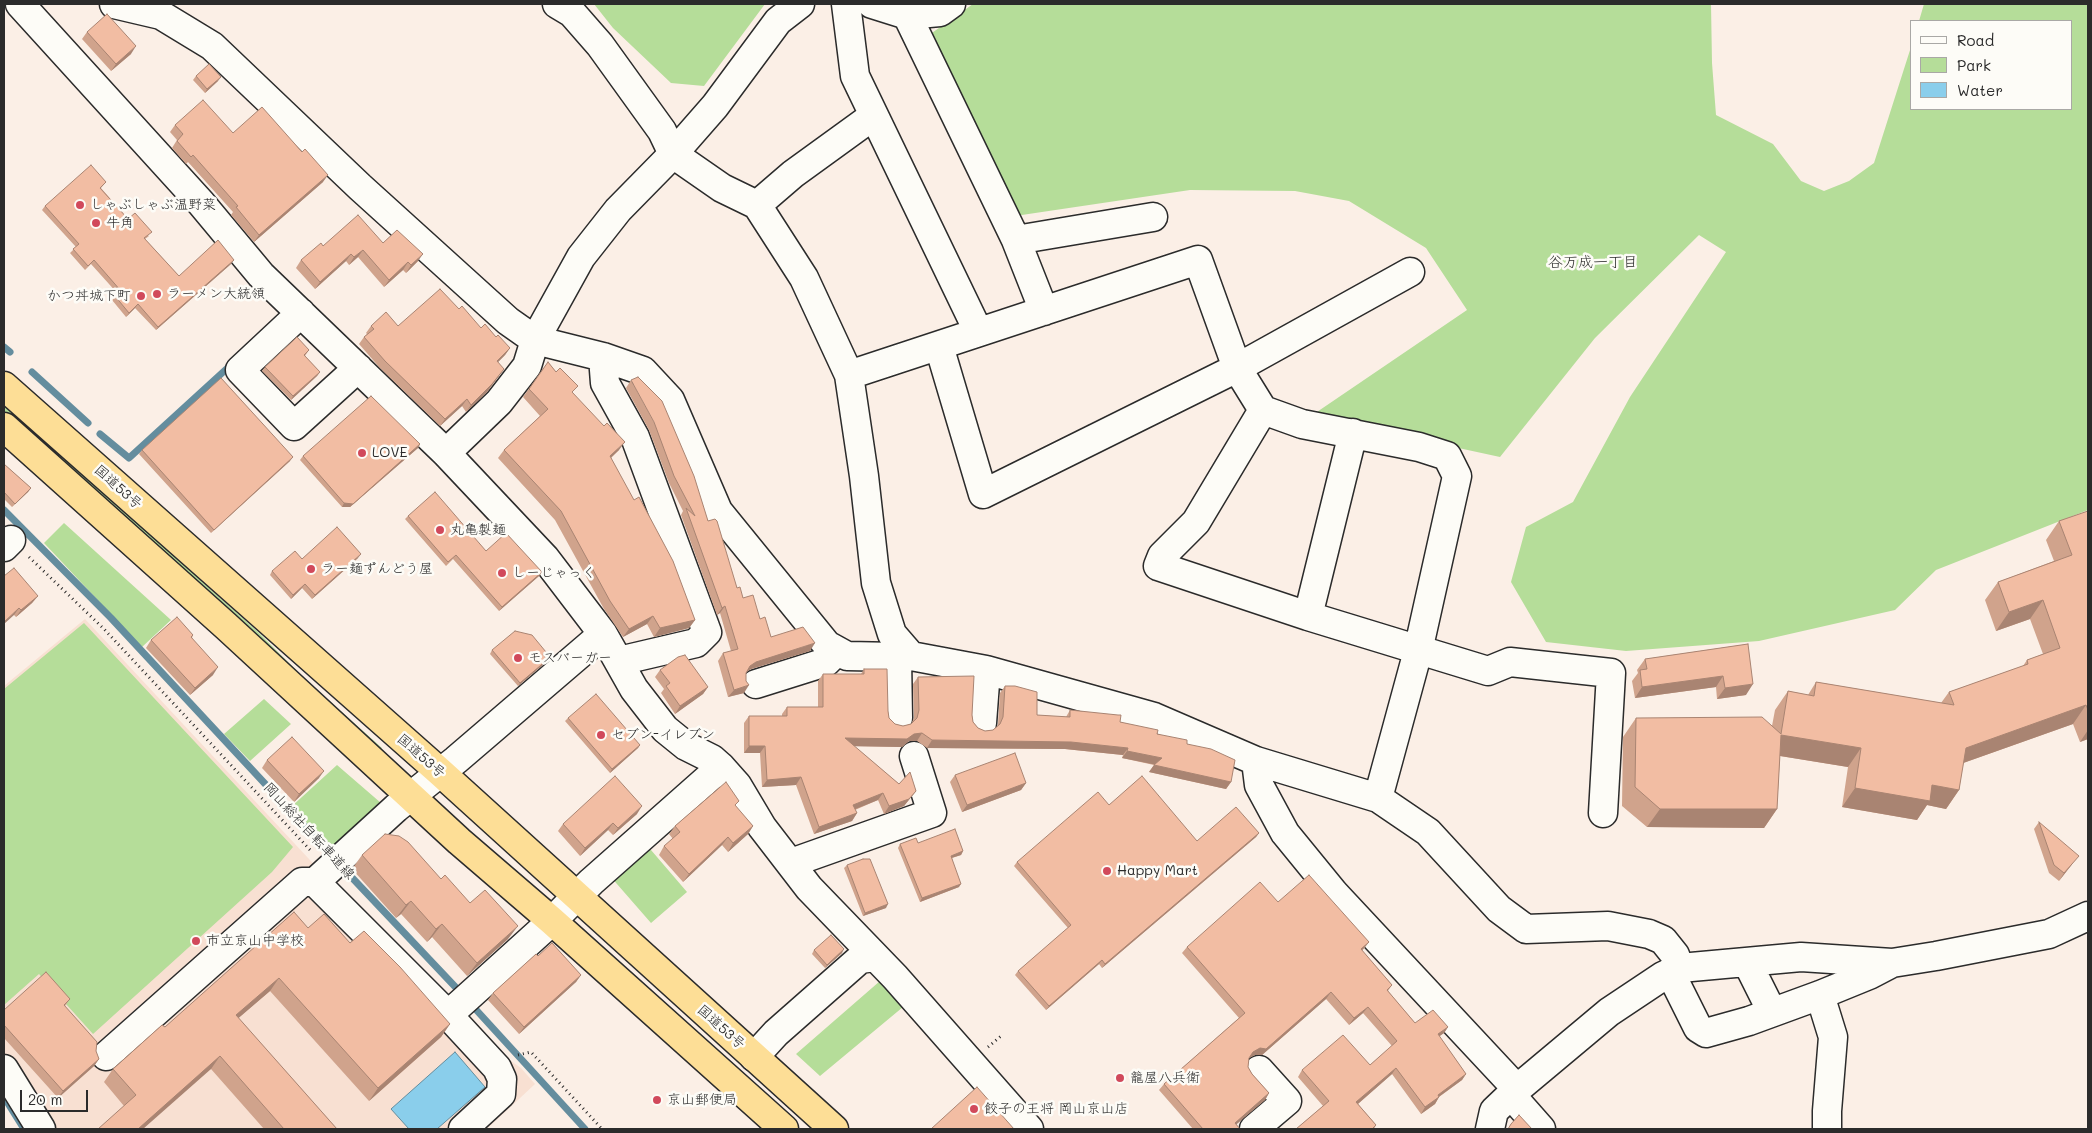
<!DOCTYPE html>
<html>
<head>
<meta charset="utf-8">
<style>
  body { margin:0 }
  #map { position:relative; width:2092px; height:1133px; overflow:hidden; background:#fbefe6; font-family:Mali,sans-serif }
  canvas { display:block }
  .frame { position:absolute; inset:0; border:5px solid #2b2b2b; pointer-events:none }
  .legend { position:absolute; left:1910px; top:20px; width:162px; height:90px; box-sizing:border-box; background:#fdfcf7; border:1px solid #a9a8a5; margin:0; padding:6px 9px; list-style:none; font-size:15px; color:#2b2b2b }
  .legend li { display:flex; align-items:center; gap:10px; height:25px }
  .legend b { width:25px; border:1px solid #a9a8a5 }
  .scale { position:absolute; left:20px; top:1090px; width:68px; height:22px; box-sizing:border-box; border:2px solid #2b2b2b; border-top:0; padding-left:6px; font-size:15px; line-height:18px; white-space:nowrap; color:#2b2b2b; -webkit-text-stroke:4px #fdfcf7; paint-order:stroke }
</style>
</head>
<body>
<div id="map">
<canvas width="2092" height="1133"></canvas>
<div class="frame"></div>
<ul class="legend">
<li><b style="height:6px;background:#fdfcf7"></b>Road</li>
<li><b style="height:14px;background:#b5dd99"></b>Park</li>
<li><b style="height:14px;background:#8aceeb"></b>Water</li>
</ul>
<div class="scale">20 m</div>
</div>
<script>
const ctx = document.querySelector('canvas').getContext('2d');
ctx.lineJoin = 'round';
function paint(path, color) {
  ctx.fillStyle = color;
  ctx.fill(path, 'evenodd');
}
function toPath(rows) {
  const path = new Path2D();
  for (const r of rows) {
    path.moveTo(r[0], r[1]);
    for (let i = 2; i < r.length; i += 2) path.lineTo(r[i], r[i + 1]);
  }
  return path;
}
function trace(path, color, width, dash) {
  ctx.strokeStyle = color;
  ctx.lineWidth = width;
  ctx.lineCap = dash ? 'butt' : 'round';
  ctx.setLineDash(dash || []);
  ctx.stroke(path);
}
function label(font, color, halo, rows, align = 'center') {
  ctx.font = font + ' Mali,"Klee One",sans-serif';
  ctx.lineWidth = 5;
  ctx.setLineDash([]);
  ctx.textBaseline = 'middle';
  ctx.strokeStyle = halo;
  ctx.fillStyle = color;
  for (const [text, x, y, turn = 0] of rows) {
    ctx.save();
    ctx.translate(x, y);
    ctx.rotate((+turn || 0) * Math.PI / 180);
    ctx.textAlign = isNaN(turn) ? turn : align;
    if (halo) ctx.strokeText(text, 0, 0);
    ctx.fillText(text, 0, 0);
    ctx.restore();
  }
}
paint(toPath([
  [85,619,323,874,497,1051,521,1068,535,1084,487,1129,46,1129,4,1062,4,686]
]), '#f8e0d2');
paint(toPath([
  [594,4,765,4,704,86,671,83,613,28],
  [973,4,1711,4,1712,63,1716,115,1773,144,1801,181,1824,191,1849,181,1874,163,1911,47,1911,109,2071,109,2071,21,1919,21,1924,4,2088,4,2088,510,1936,570,1895,610,1759,641,1626,651,1546,642,1511,582,1526,527,1573,502,1630,397,1726,252,1699,235,1595,338,1500,457,1311,416,1467,310,1426,248,1349,201,1295,191,1190,190,1015,216,929,35],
  [4,404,259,633,304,678,382,748,380,750,4,412],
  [64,523,171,620,142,647,44,543],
  [84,623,293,847,272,872,93,1034,39,974,4,1005,4,689],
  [264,699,291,724,250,761,224,734],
  [337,765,381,803,330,848,291,807],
  [645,843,687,892,651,923,610,876],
  [880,981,903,1007,820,1076,796,1054]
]), '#b5dd99');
const water = toPath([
  [455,1052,485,1087,437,1129,409,1129,391,1109,455,1052]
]);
paint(water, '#8aceeb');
trace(water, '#648d9e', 1);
trace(toPath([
  [4,347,10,352],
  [32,372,88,423],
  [100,434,129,458,233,363],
  [4,510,111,618,334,858],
  [341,866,462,994],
  [469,1002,585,1129],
  [4,1097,24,1129]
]), '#648d9e', 7);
const minor = toPath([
  [20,4,201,203,261,275,446,453,545,558,603,634,634,689,665,729,686,746,712,759,721,767,737,785,762,827,809,888,895,977,1029,1129],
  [114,4,161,15,212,46,360,187,508,321,535,340,603,357,643,371,670,400,718,511,827,645,847,656,897,657,911,656,986,670,1154,717,1256,761,1378,798,1428,832,1499,909,1526,929,1608,926,1649,934,1663,940,1675,955,1680,968],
  [557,4,572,13,600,45,662,131,673,154,722,188,757,205,804,278,849,375,864,476,876,583,892,634,911,656],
  [846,4,855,76,978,331],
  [872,4,907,15,940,12,951,4],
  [907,15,1016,240,1044,311],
  [757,205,793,174,873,116],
  [1016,240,1153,217],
  [301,313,240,370,294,426,358,368],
  [939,346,983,494,1237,368,1410,272],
  [603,357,605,383,635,437,707,632,696,643,619,661],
  [849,375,1198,260,1237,368,1263,410,1302,424,1419,447,1447,456,1457,476,1418,651,1378,798],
  [1263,410,1196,522,1162,556,1158,566,1308,616,1488,671,1510,662,1611,673,1603,813],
  [446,453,499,402,527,366,535,340,581,257,618,210,673,154,715,106,778,21,800,4],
  [4,547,11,540],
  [1308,616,1353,433],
  [897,657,898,718],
  [756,684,826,662,837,651],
  [982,723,986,670],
  [1256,761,1259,785,1285,833,1334,893,1517,1089],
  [791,863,932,813,914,756],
  [315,882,396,808,456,760,603,634],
  [1747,962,1772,1012],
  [1670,972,1698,1028,1706,1033,1749,1021,1820,995,1869,975,1892,963],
  [1820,995,1833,1037,1827,1111,1827,1129],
  [448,1015,552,921,591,882,721,767],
  [106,1056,302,882,315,882,448,1015,497,1068,502,1079,501,1094,463,1129],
  [754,1057,776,1033,860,959,875,957],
  [4,1069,41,1129],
  [1511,1095,1541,1129],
  [1254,1129,1287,1101,1259,1070],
  [1490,1129,1494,1111,1517,1089,1609,1012,1663,976,1680,968,1801,957,1892,963,1936,956,2049,934,2088,916]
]);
const highway = toPath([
  [4,386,440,772,834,1129],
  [4,427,226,626,459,841,552,921,784,1129]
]);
trace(minor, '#2b2b2b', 31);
trace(highway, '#2b2b2b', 31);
trace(toPath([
  [29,557,104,629,312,852],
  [988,1047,1001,1036],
  [518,1055,531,1052,602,1129]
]), '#2b2b2b', 3, [1, 4]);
trace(minor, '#fdfcf7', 28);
trace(highway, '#fdde96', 28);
paint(toPath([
  [87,32,131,54,111,71,82,39],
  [196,76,218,81,205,93,193,80],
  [175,125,233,133,323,182,254,242,231,215,233,212,188,162,186,164,172,148,177,140,170,132],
  [106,182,101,188,128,219,149,236,145,239,179,276,231,264,156,330,135,308,126,317,112,300,118,294,91,264,85,270,70,253,76,247,42,210,45,206],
  [383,243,418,261,406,273,403,270,384,287,358,257,349,265,346,261,315,289,296,268,301,260,323,246],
  [459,309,481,328,496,337,510,348,505,355,498,362,499,376,487,392,466,412,462,406,440,426,380,368,359,344,364,337,367,334,366,333,371,326,398,326],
  [309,350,305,356,320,372,317,376,291,400,262,371,265,367],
  [548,362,619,450,611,458,695,620,689,628,654,637,647,624,623,637,604,609,555,520,498,458,504,450,540,416,523,397],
  [631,380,708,521,737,588,743,598,760,619,771,637,810,651,751,669,746,672,744,693,728,697,718,661,723,653,731,651,720,613,717,615,681,515,683,511,669,483,649,430,626,388],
  [420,444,418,448,350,507,342,507,300,460,303,456],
  [142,450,290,461,211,533,139,454],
  [4,464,31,488,28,492,12,507,4,499],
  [2088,511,2088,739,2080,742,2073,724,1963,763,1959,790,1946,809,1927,805,1917,820,1842,807,1848,767,1780,756,1777,809,1764,828,1647,827,1622,806,1623,737,1636,718,1772,726,1775,710,1788,691,1808,695,1816,682,1941,703,1949,692,2023,666,2027,660,2043,654,2030,619,1996,631,1985,600,1998,582,2054,561,2046,540,2059,521],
  [408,516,486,551,542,572,539,576,499,611,453,559,446,566,405,519],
  [358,558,312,599,302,588,291,599,270,575,272,571,302,559],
  [4,576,38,596,32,603,16,617,14,615],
  [193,635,192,638,213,675,190,695,146,648,151,640],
  [1748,644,1746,695,1717,699,1716,687,1635,698,1632,681,1638,673,1637,670,1645,659],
  [492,650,545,663,518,686,490,654],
  [864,669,888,711,889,718,895,724,903,726,911,724,914,718,913,684,918,677,972,715,973,722,978,728,985,731,993,730,997,727,998,724,1000,693,1005,686,1037,715,1066,717,1070,710,1120,722,1157,734,1187,744,1231,782,1226,789,1149,772,1154,765,1122,758,1123,755,1065,749,927,748,917,741,909,741,902,747,854,746,899,784,916,791,904,806,884,814,878,800,855,810,857,813,852,821,814,834,796,785,762,787,760,753,744,753,744,723,749,716,782,716,782,714,787,707,818,707,818,681,823,674,861,674],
  [660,670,708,687,703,694,675,714,661,693,664,689,655,677],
  [568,718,640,745,638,748,610,773,565,721],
  [267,760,319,778,294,802,262,768],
  [955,775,1026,783,1021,790,962,812,950,782],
  [1109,805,1197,841,1259,833,1256,837,1102,968,1099,964,1046,1010,1015,975,1018,971,1068,928,1014,866,1017,862],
  [735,806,753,826,748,834,728,852,722,845,683,882,659,855,664,846,673,839,669,834,675,826],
  [637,814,613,835,608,830,580,856,558,831,563,824],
  [2039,822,2073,863,2059,881,2049,873,2034,829],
  [918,843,963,851,961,855,952,858,959,887,920,902,898,848,900,844],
  [362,855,441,879,470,903,508,939,467,976,432,937,427,942,401,914,396,918,352,869],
  [847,865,886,908,863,916,844,868],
  [1278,902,1369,942,1362,951,1392,985,1388,991,1415,1023,1448,1027,1444,1033,1439,1036,1466,1074,1462,1080,1439,1097,1435,1104,1421,1114,1392,1074,1358,1104,1376,1125,1374,1129,1296,1129,1323,1106,1298,1077,1302,1070,1370,1065,1392,1046,1363,1013,1349,1025,1326,999,1262,1055,1255,1055,1249,1058,1248,1067,1252,1074,1269,1093,1265,1100,1236,1124,1240,1129,1193,1129,1159,1090,1164,1084,1239,1018,1182,953,1187,947],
  [308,928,350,943,450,1024,441,1037,369,1101,270,991,238,1018,337,1129,264,1129,211,1069,124,1106,104,1082,113,1069,165,1027],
  [814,950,842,953,825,968,812,954],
  [538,956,581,975,576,982,519,1034,488,1000,493,993],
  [70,999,65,1006,99,1059,94,1066,58,1098,4,1038,4,1010]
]), '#d0a38c');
paint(toPath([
  [136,46,131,54,111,71,116,64],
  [221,77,218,81,205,93,207,89],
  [328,175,323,182,254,242,259,235],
  [363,250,358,257,349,265,354,257],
  [351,254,346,261,315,289,320,282],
  [423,254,418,261,406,273,411,265],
  [234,260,231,264,156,330,158,327],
  [408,262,403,270,384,287,389,280],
  [138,304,135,308,126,317,129,313],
  [510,348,505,355,492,368,497,361],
  [504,369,487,392,466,412,471,405],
  [320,372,317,376,291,400,293,396],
  [467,399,462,406,440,426,445,419],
  [625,442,619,450,604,464,610,456],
  [420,444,418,448,350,507,342,507,344,503],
  [293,457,290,461,211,533,214,530],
  [31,488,28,492,12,507],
  [361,554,358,558,312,599,315,595],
  [542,572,539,576,499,611,502,607],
  [305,584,302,588,291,599,293,595],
  [38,596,32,603,16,617,21,610],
  [2043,600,2030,619,1996,631,2009,612],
  [725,606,720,613,717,615,722,608],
  [19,608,14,615,4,624,4,622],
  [653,616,647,624,623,637,629,629],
  [695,620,689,628,654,637,660,628],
  [815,643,810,651,751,669,745,673,750,666,756,662],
  [547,660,545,663,518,686,520,683],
  [218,667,213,675,190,695,195,688],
  [1723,676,1716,687,1635,698,1642,687],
  [1753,684,1746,695,1717,699,1725,688],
  [749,685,744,693,728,697,734,690],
  [708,687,703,694,675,714,680,706],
  [2086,705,2073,724,1952,767,1966,748],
  [2088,730,2088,739,2080,742],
  [922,733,917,741,909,741,902,747,840,746,845,738],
  [1781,735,1861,748,1848,767,1768,754],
  [932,740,1071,742,1128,748,1123,755,1065,749,927,748],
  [640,745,638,748,610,773,612,769],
  [749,746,765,746,760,753,744,753],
  [1127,751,1162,758,1157,765,1122,758],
  [1154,765,1231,782,1226,789,1149,772],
  [324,771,319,778,294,802,299,794],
  [801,777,796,785,762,787,767,780],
  [1026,783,1021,790,962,812,967,805],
  [1932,785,1959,790,1946,809,1927,805,1917,820,1842,807,1855,788],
  [916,791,904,806,884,814,889,806],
  [883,793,878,800,848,812,853,805],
  [642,806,637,814,613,835,618,828],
  [1660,809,1777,809,1764,828,1647,827],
  [857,813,852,821,814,834,819,827],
  [613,823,608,830,580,856,585,848],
  [753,826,748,834,728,852,733,843],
  [1259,833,1256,837,1102,968,1105,964],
  [728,837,722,845,683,882,689,874],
  [963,851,961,855,948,859,951,856],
  [2079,856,2073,863,2059,881,2064,873],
  [961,884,959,887,920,902,922,898],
  [411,901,401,914,396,918,406,905],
  [888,904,886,908,863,916,865,913],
  [442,924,432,937,427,942,436,929],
  [518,926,508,939,467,976,477,963],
  [1369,942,1364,948,1356,956,1361,949],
  [844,949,842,953,825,968,827,965],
  [1102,960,1099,964,1046,1010,1049,1006],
  [581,975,576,982,519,1034,524,1027],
  [279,978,270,991,227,1028,236,1015],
  [1331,992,1326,999,1262,1055,1255,1055,1249,1058,1253,1052],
  [1368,1007,1363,1013,1349,1025,1354,1018],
  [450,1024,441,1037,369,1101,378,1088],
  [1448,1027,1444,1033,1433,1041,1438,1034],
  [220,1056,211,1069,143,1129,137,1129],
  [99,1059,94,1066,58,1098,63,1091],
  [1396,1068,1392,1074,1352,1109,1356,1102],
  [1466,1074,1462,1080,1433,1101,1438,1095],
  [1269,1093,1265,1100,1231,1129,1235,1123],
  [1439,1097,1435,1104,1421,1114,1425,1107]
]), '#a98472');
const building = toPath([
  [107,14,136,46,116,64,87,32,107,14],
  [209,64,221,77,207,89,196,76,209,64],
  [203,100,233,133,262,107,302,152,305,149,328,175,259,235,236,207,238,206,193,155,191,157,177,141,183,134,175,125,203,100],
  [91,165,106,182,100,188,128,219,135,213,152,232,144,238,179,276,218,240,234,260,158,327,138,304,129,313,115,296,121,291,94,260,88,266,73,249,79,244,45,206,91,165],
  [358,215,383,243,397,230,423,254,411,265,408,262,389,280,363,250,354,257,351,254,320,282,301,260,321,243,323,246,358,215],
  [440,289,459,309,462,306,481,328,485,324,496,337,498,335,510,348,497,361,504,369,492,384,471,405,467,399,445,419,385,361,364,337,374,329,371,326,386,312,398,326,440,289],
  [297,337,309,350,304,355,320,372,293,396,265,367,297,337],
  [548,362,556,372,560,368,578,386,572,392,604,426,607,423,625,442,610,456,634,500,639,497,673,561,695,620,660,628,653,616,629,629,610,601,561,511,504,450,548,409,529,389,548,362],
  [638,377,662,401,694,476,708,521,715,519,717,521,737,588,740,587,743,598,753,595,760,619,765,617,771,637,803,627,815,643,756,662,750,666,746,673,746,681,749,685,734,690,723,653,738,649,725,606,722,608,686,508,695,516,674,476,654,422,631,380,638,377],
  [221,378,293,457,214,530,142,450,221,378],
  [371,396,420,444,353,504,344,503,303,456,371,396],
  [4,464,31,488,15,504,4,492,4,464],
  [435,492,486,551,506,533,542,572,502,607,456,555,448,562,408,516,435,492],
  [2088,511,2088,710,2086,705,1966,748,1959,790,1932,785,1930,801,1855,788,1861,748,1781,735,1777,809,1660,809,1635,787,1636,718,1762,717,1781,734,1788,691,1814,696,1816,682,1954,705,1949,692,2028,664,2027,660,2060,648,2043,600,2009,612,1998,582,2072,555,2059,521,2088,511],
  [337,527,361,554,315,595,305,584,293,595,272,571,295,551,302,559,337,527],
  [14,568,38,596,21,610,19,608,4,622,4,576,14,568],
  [177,617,193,635,191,637,218,667,195,688,151,640,177,617],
  [515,631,532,635,546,652,543,654,547,660,520,683,492,650,515,631],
  [1748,644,1753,684,1725,688,1723,676,1642,687,1640,670,1647,669,1645,659,1748,644],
  [685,655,708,687,680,706,666,686,670,683,660,670,678,657,685,655],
  [864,669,887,669,888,711,889,718,895,724,903,726,911,724,917,718,919,710,918,677,974,676,972,715,973,722,978,728,985,731,993,730,1000,724,1003,717,1005,686,1015,686,1037,692,1037,715,1070,717,1070,710,1118,715,1121,715,1120,722,1158,730,1157,734,1187,740,1187,744,1211,749,1235,760,1231,782,1154,765,1162,758,1127,751,1128,748,1071,742,932,740,922,733,914,734,907,739,845,738,899,784,910,772,916,791,909,799,889,806,883,793,853,805,857,813,819,827,801,777,767,780,765,746,749,746,749,716,787,716,787,707,823,707,823,674,864,674,864,669],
  [596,694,640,745,612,769,568,718,596,694],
  [292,737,324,771,299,794,267,760,292,737],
  [1015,753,1026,783,967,805,955,775,1015,753],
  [615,776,642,806,618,828,613,823,585,848,563,824,615,776],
  [1142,776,1197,841,1236,807,1259,833,1105,964,1102,960,1049,1006,1018,971,1071,925,1017,862,1098,792,1109,805,1142,776],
  [726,782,739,801,735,805,753,826,733,843,728,837,689,874,664,846,680,832,675,826,726,782],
  [2039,822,2079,856,2064,873,2054,865,2039,822],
  [955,829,963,851,951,856,961,884,922,898,900,844,916,838,918,843,955,829],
  [385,834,399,836,408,842,441,879,445,875,470,903,485,890,518,926,477,963,442,924,436,929,411,901,406,905,362,855,385,834],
  [863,859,870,859,888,904,865,913,847,865,863,859],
  [1309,875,1369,942,1361,949,1392,985,1387,990,1415,1023,1433,1010,1448,1027,1438,1034,1466,1074,1438,1095,1439,1097,1425,1107,1396,1068,1356,1102,1376,1125,1372,1129,1296,1129,1329,1101,1302,1070,1343,1035,1370,1065,1397,1041,1368,1007,1354,1018,1331,992,1266,1049,1260,1048,1253,1052,1249,1058,1248,1067,1252,1074,1269,1093,1235,1123,1240,1129,1203,1129,1164,1084,1245,1013,1187,947,1260,882,1278,902,1309,875],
  [294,912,308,928,324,914,350,943,364,931,400,967,450,1024,378,1088,279,978,236,1015,337,1129,284,1129,220,1056,138,1129,98,1129,136,1095,113,1069,162,1025,165,1027,294,912],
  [831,935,844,949,827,965,814,950,831,935],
  [552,943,581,975,524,1027,493,993,536,954,538,956,552,943],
  [46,972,70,999,64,1005,97,1042,96,1051,99,1059,63,1091,4,1025,4,1010,46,972],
  [977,1087,1014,1129,931,1129,977,1087],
  [1519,1115,1532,1129,1508,1129,1511,1124,1519,1115]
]);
paint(building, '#f2bda3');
trace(building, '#a98472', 1);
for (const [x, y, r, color] of [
  [80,205,5,"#d1495b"],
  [96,223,5,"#d1495b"],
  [157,294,5,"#d1495b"],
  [141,296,5,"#d1495b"],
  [362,453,5,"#d1495b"],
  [440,530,5,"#d1495b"],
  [311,569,5,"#d1495b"],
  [502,573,5,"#d1495b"],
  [518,658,5,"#d1495b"],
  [601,735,5,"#d1495b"],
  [1107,871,5,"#d1495b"],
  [196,941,5,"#d1495b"],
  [1120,1078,5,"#d1495b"],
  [657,1100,5,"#d1495b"],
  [974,1109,5,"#d1495b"]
]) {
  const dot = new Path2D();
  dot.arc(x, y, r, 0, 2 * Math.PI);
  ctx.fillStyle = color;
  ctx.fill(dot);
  trace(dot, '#fdfcf7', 2);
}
label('14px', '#2b2b2b', '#fdfcf7', [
  ["しゃぶしゃぶ温野菜",90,205],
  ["牛角",106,223],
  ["ラーメン大統領",167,294],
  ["かつ丼城下町",131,296,"right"],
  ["LOVE",372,453],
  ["丸亀製麺",450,530],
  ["ラー麺ずんどう屋",321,569],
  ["しーじゃっく",512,573],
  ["モスバーガー",528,658],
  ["セブン-イレブン",611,735],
  ["Happy Mart",1117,871],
  ["市立京山中学校",206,941],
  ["籠屋八兵衛",1130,1078],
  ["京山郵便局",667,1100],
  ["餃子の王将 岡山京山店",984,1109]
], 'left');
label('14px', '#2b2b2b', '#fdfcf7', [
  ["国道53号",118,487,42],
  ["国道53号",421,756,41],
  ["岡山総社自転車道線",309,831,47],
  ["国道53号",721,1027,42]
]);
label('15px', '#2b2b2b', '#fdfcf7', [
  ["谷万成一丁目",1593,262]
]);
</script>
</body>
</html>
